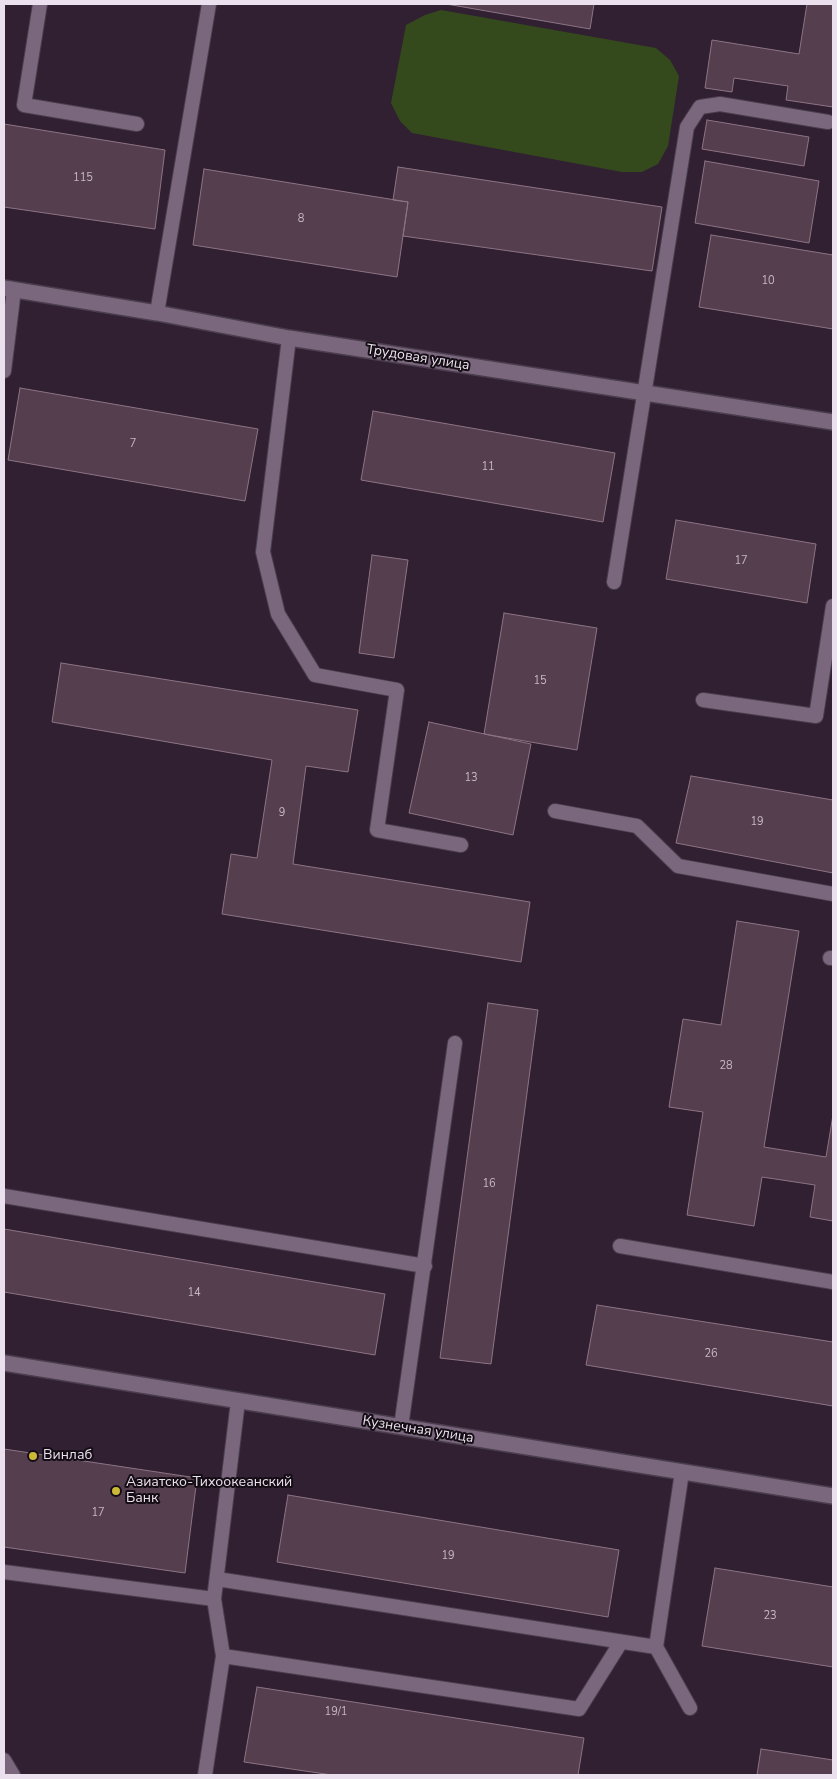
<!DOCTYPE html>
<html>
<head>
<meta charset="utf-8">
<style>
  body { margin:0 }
  #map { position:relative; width:837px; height:1779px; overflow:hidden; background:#302032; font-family:"Nunito Sans",sans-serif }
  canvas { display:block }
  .frame { position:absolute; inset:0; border:5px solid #ebe0ed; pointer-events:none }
</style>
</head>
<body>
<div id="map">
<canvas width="837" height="1779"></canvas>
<div class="frame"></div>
</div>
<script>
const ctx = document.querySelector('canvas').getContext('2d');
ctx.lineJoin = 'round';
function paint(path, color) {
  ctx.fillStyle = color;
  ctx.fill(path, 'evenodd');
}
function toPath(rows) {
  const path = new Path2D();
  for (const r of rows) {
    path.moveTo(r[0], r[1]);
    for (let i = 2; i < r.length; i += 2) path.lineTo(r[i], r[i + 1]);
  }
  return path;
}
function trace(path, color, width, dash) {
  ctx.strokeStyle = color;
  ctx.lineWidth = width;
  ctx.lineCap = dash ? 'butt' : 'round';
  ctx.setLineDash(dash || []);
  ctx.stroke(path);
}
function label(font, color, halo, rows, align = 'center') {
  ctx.font = font + ' "Nunito Sans",sans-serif';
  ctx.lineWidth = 4;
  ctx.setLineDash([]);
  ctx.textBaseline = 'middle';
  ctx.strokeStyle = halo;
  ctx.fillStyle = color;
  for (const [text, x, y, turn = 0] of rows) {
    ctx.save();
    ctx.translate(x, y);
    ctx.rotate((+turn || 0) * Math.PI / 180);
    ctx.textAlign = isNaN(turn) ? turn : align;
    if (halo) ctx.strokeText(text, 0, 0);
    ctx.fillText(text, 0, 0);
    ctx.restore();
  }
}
paint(toPath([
  [441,10,656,48,670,60,679,76,668,146,658,164,642,172,622,172,412,133,400,121,391,103,406,25,425,15]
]), '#354a1c');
const building = toPath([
  [446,4,594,4,590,29,446,4],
  [807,4,833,4,833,107,786,100,788,86,734,78,732,92,705,88,712,40,799,54,807,4],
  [707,120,809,137,804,166,702,149,707,120],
  [4,124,165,150,155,229,4,207,4,124],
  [705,161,819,181,809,243,695,223,705,161],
  [398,167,662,207,652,271,403,236,408,202,393,200,398,167],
  [204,169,408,202,397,277,193,245,204,169],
  [711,235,833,255,833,329,699,307,711,235],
  [20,388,258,429,245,501,8,460,20,388],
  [373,411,615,453,603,522,361,480,373,411],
  [676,520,816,544,807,603,666,579,676,520],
  [372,555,408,560,394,658,359,653,372,555],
  [504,613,597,628,577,750,484,734,504,613],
  [61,663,358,710,348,772,306,766,293,864,530,902,521,962,222,914,231,854,257,858,272,760,52,722,61,663],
  [429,722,531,744,513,835,409,813,429,722],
  [691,776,833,800,833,873,676,843,691,776],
  [737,921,799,931,764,1147,826,1157,833,1115,833,1221,810,1217,815,1185,762,1177,754,1226,687,1215,703,1112,669,1107,683,1019,721,1025,737,921],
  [488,1003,538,1010,491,1364,440,1358,488,1003],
  [4,1229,385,1294,375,1355,4,1292,4,1229],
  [597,1305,833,1342,833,1406,586,1365,597,1305],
  [4,1449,197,1478,185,1573,4,1547,4,1449],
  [288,1495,619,1550,608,1617,277,1562,288,1495],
  [715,1568,833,1587,833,1667,702,1646,715,1568],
  [257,1687,584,1738,578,1775,332,1775,244,1762,257,1687],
  [761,1749,833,1760,833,1775,757,1775,761,1749]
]);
paint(building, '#553e4d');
trace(building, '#8d7484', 1);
const lane = toPath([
  [40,4,24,105,137,124],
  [157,313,209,4],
  [289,338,263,552,278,614,315,675,397,690,377,830,461,845],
  [4,371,14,290],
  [614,582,687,127,700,107,720,104,828,122],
  [703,700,816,716,833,606],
  [555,811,637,826,678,866,833,894],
  [830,958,833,958],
  [4,1196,425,1266],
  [620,1246,833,1282],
  [401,1427,455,1043],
  [682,1472,656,1647,690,1708],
  [4,1572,214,1599,238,1401],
  [217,1579,656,1647],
  [223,1656,579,1709,621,1642],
  [4,1760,13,1775],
  [205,1775,223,1656,214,1599]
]);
const street = toPath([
  [4,1363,833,1496]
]);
const secondary = toPath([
  [4,288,157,313,289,338,833,422]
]);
trace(lane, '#4a3d4d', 16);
trace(street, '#4a3d4d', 18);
trace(secondary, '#4a3d4d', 18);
trace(lane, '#7a677d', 14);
trace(street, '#7a677d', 15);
trace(secondary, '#7a677d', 15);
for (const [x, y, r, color] of [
  [33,1456,5,"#cdb938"],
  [116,1491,5,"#cdb938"]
]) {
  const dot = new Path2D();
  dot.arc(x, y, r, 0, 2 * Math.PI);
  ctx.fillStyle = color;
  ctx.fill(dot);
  trace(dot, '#140d15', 2);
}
label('11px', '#c6b8c5', null, [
  ["115",83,178],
  ["8",301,219],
  ["10",768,281],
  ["7",133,444],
  ["11",488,467],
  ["17",741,561],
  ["15",540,681],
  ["13",471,778],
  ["9",282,813],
  ["19",757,822],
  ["28",726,1066],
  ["16",489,1184],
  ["14",194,1293],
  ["26",711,1354],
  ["17",98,1513],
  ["19",448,1556],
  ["23",770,1616],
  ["19/1",336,1712]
]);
label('14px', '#ebe0ed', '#140d15', [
  ["Трудовая улица",418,358,9],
  ["Кузнечная улица",418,1430,9]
]);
label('14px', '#ebe0ed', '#140d15', [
  ["Винлаб",43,1456],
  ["Азиатско-Тихоокеанский",126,1483],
  ["Банк",126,1499]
], 'left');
</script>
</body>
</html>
